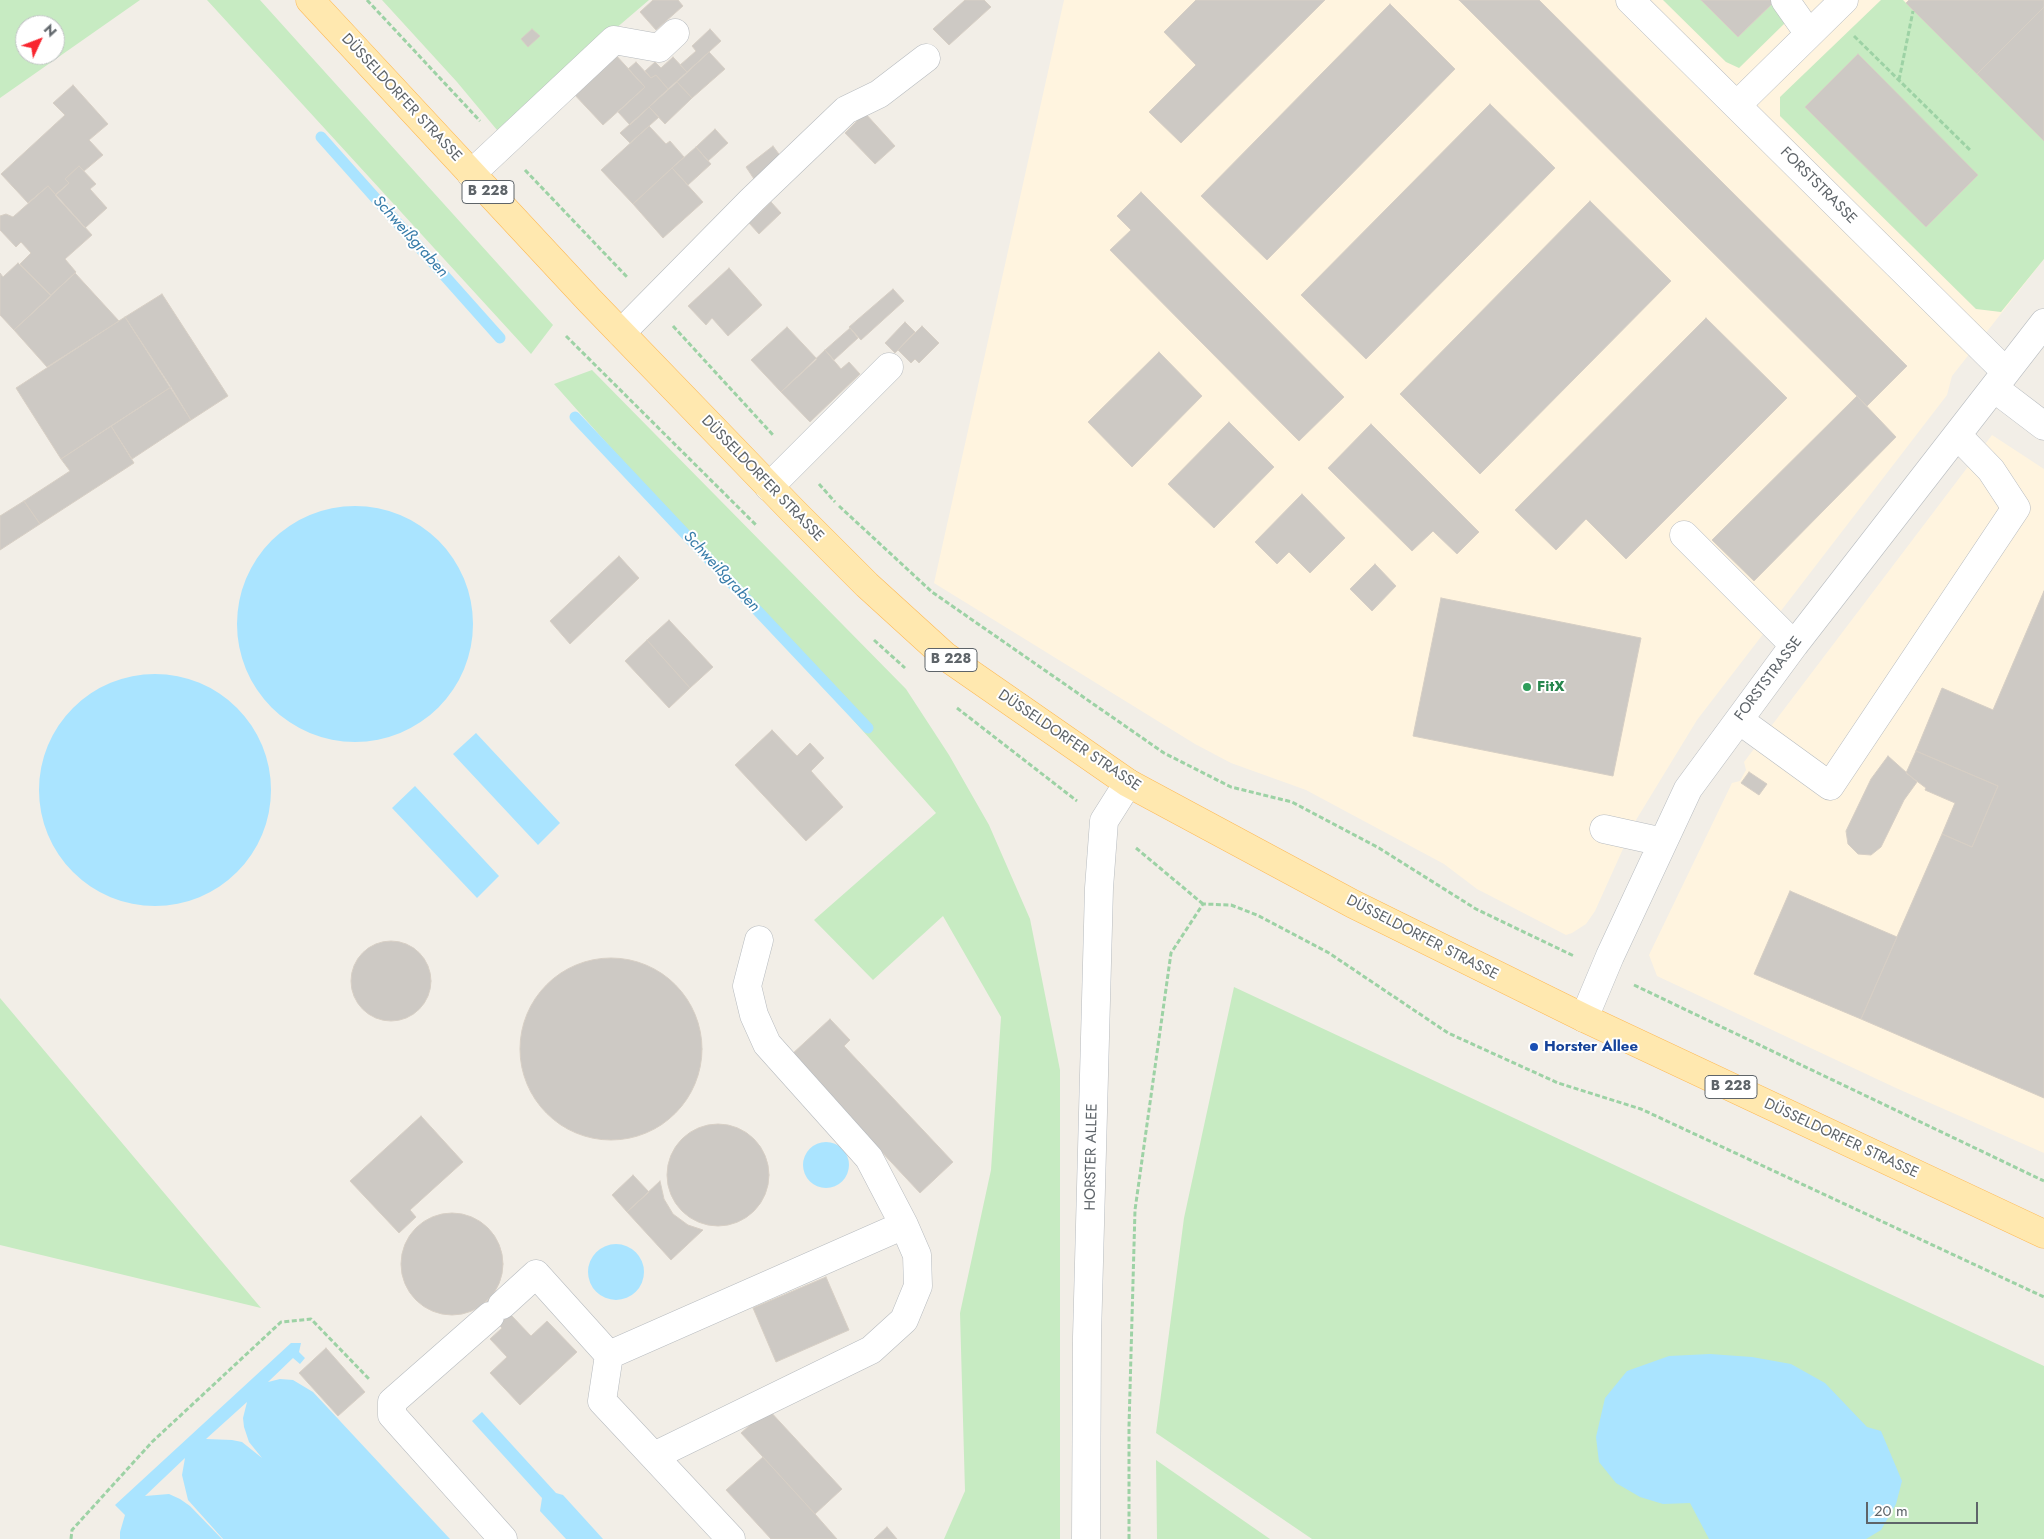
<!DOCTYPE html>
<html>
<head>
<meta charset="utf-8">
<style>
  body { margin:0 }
  #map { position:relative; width:2044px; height:1539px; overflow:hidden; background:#f2eee7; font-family:Jost,sans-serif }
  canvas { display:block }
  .north { position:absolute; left:15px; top:15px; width:50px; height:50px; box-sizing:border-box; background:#fff; border:1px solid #bfc1c3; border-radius:50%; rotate:47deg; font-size:14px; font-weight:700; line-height:20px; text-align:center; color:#5e6469 }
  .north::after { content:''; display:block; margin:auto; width:18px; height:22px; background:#f9262f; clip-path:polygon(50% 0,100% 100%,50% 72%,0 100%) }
  .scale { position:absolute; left:1866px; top:1502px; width:112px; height:22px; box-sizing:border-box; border:2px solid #5e6469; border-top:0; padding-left:6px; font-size:15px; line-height:18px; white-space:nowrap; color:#5e6469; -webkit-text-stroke:4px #fff; paint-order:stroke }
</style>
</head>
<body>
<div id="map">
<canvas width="2044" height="1539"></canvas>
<div class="north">N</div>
<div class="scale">20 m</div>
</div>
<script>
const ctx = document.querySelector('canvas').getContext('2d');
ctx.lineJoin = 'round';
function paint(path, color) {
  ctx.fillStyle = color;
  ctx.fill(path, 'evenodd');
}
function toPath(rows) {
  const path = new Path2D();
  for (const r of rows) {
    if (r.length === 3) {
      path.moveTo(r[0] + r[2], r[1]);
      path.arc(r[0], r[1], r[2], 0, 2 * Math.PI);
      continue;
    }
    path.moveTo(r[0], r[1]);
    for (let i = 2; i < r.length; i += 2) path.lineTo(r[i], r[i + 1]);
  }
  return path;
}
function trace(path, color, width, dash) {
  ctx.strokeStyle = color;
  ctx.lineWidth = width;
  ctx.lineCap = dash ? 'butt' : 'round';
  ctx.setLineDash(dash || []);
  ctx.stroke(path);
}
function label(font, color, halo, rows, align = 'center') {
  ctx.font = font + ' Jost,sans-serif';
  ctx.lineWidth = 4;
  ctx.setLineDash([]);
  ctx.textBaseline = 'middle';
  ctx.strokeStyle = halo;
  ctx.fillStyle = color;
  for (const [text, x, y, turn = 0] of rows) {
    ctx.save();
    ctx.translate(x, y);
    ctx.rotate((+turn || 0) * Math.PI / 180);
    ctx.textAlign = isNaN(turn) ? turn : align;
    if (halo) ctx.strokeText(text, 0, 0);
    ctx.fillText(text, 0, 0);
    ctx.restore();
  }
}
paint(toPath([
  [1064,0,2044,0,2044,259,1952,376,1947,395,1697,720,1636,820,1595,911,1586,924,1572,933,1566,935,1477,889,1444,864,1306,790,1231,763,1195,744,934,583],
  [1992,435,2044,469,2044,1153,1896,1088,1657,976,1649,955,1732,783,1740,781,1746,770,1744,762]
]), '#fff4df');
paint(toPath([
  [0,0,140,0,0,98],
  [25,25,55,25,55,55,25,55],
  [207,0,260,0,553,325,531,354],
  [382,0,649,0,497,130,457,82],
  [1663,0,1701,0,1738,37,1775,1,1785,23,1739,68,1726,62],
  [1881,0,1903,0,2044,141,2044,259,2001,312,1976,309,1780,116,1780,97],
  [592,370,906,689,949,755,989,825,1030,919,1060,1070,1060,1539,944,1539,965,1491,960,1313,991,1170,1001,1017,943,916,873,980,814,920,936,813,554,384],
  [1234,987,2044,1366,2044,1539,1312,1539,1156,1433,1184,1218],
  [0,998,261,1308,0,1245],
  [1156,1460,1270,1539,1157,1539]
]), '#c7ebc2');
paint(toPath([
  [355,624,118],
  [155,790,116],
  [476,733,560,823,538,845,453,754],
  [415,786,499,876,477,898,392,808],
  [826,1165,23],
  [616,1272,28],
  [291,1343,301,1343,299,1352,305,1358,300,1364,293,1358,268,1382,280,1379,293,1380,313,1392,450,1539,223,1539,188,1500,182,1475,185,1458,145,1496,169,1494,180,1499,190,1506,222,1539,120,1539,120,1532,125,1515,115,1505],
  [247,1402,243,1418,244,1427,249,1442,262,1458,242,1442,232,1440,206,1439],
  [1710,1354,1752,1357,1791,1364,1825,1383,1867,1427,1881,1431,1902,1481,1896,1504,1881,1530,1866,1539,1709,1539,1690,1503,1663,1504,1640,1497,1616,1483,1599,1462,1596,1437,1605,1398,1627,1371,1669,1356],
  [482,1412,556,1493,563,1495,603,1539,566,1539,540,1511,542,1498,472,1421]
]), '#aae4ff');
trace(toPath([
  [321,137,500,338],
  [575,417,868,728]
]), '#aae4ff', 11);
const building = toPath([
  [653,0,678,0,683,6,656,30,640,12,653,0],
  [965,0,984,0,991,7,949,45,933,29,965,0],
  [1196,0,1325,0,1181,143,1149,112,1196,65,1164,32,1196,0],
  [1459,0,1539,0,1907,366,1867,406,1459,0],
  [1701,0,1776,0,1738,37,1701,0],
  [1909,0,2044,0,2044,7,1977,74,1906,3,1909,0],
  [1390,4,1455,69,1267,260,1201,196,1390,4],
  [2044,7,2044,141,1977,74,2044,7],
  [532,29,540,36,528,47,521,39,532,29],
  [710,29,721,41,687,72,680,65,696,51,692,46,710,29],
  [709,52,725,69,692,98,677,82,709,52],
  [614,53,645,87,603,125,572,92,614,53],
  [1858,54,1978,175,1926,227,1805,107,1858,54],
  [673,57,687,72,668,89,656,75,651,78,645,71,655,62,661,68,673,57],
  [636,62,651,78,656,75,668,89,630,125,618,112,645,87,628,69,636,62],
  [677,82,692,98,665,124,649,107,677,82],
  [73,85,108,124,89,140,103,155,84,171,79,166,65,179,69,183,56,195,48,186,28,203,1,174,65,115,53,103,73,85],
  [1490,104,1555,168,1366,359,1301,295,1490,104],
  [649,107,659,117,630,143,620,133,649,107],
  [865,113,895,146,875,164,845,133,865,113],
  [649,126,666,144,670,141,684,157,633,204,601,170,649,126],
  [715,129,728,143,708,161,696,147,715,129],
  [773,146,784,161,756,182,746,167,773,146],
  [696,147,711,164,688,185,672,168,696,147],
  [79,166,96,184,90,189,107,208,85,228,55,195,69,183,65,179,79,166],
  [672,168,703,202,663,238,633,204,672,168],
  [48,186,92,235,65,259,76,272,51,295,20,264,31,253,21,242,16,247,0,230,0,216,6,214,13,217,48,186],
  [1141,192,1344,397,1299,441,1110,250,1131,230,1117,216,1141,192],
  [1590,201,1671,281,1480,474,1400,394,1590,201],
  [771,202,781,213,759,234,749,223,771,202],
  [18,263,51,296,14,330,0,315,0,273,3,277,18,263],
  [729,268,762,305,728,336,712,318,706,325,688,306,729,268],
  [75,273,119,321,47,367,14,330,75,273],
  [893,289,904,301,861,340,849,327,893,289],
  [162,294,228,396,191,420,125,317,162,294],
  [125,317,171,387,61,459,16,388,125,317],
  [1706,318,1787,398,1626,559,1586,519,1556,550,1515,510,1706,318],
  [905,322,915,332,895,353,885,343,905,322],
  [922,326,939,343,919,363,915,359,911,363,898,350,922,326],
  [787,327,817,359,781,392,751,360,787,327],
  [850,328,858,338,834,360,825,350,850,328],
  [825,350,841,369,849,362,860,374,810,422,781,392,825,350],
  [1159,352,1202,396,1132,467,1088,422,1159,352],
  [171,387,191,420,132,459,111,426,171,387],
  [1857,396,1896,437,1754,581,1712,540,1857,396],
  [1229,422,1274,467,1214,528,1168,484,1229,422],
  [1371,424,1479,532,1457,554,1433,531,1412,551,1328,468,1371,424],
  [111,426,134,463,40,524,24,501,70,471,61,459,111,426],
  [1302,494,1345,538,1310,573,1289,552,1277,564,1255,542,1302,494],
  [24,501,40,524,0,550,0,516,24,501],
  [619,556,639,578,570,644,550,621,619,556],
  [1375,564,1396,586,1372,611,1350,589,1375,564],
  [2044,591,2044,1098,1861,1019,1942,834,1972,847,1998,786,1916,751,1942,688,1993,710,2044,591],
  [1441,598,1641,638,1613,776,1413,736,1441,598],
  [669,620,713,667,690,688,647,640,669,620],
  [647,640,690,688,669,708,625,661,647,640],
  [772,730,797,756,810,743,824,758,811,771,843,807,806,841,735,765,772,730],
  [1916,751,1998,786,1972,847,1942,834,1955,803,1925,790,1926,788,1906,773,1916,751],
  [1888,756,1917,782,1904,800,1881,847,1871,855,1858,854,1848,844,1846,831,1871,779,1888,756],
  [1749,772,1767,784,1759,795,1741,783,1749,772],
  [1790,891,1897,937,1861,1019,1754,974,1790,891],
  [391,981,40],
  [611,1049,91],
  [830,1019,850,1040,844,1046,953,1162,920,1193,791,1055,830,1019],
  [421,1116,463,1162,410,1210,416,1217,399,1233,350,1181,421,1116],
  [718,1175,51],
  [633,1175,649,1192,627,1212,612,1195,633,1175],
  [660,1181,664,1199,673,1214,688,1225,703,1230,671,1260,627,1212,660,1181],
  [452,1264,51],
  [826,1277,849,1330,776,1362,753,1308,826,1277],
  [492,1295,531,1336,547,1321,577,1352,520,1405,490,1373,507,1357,490,1339,502,1328,481,1306,492,1295],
  [326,1348,365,1392,338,1416,299,1373,326,1348],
  [768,1409,842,1489,815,1514,741,1433,768,1409],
  [763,1457,815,1514,837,1539,771,1539,726,1490,763,1457],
  [887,1527,897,1539,874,1539,887,1527]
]);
paint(building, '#cdc9c4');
trace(building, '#d7cfc5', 1);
const minor = toPath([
  [1630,0,2006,372],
  [1785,0,1809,34],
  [1737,105,1844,0],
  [471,174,614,40,659,48,675,33],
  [621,333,752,200,846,110,879,94,926,58],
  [1994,388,2044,426],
  [769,487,889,367],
  [1684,535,1794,645],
  [1739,720,1830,786,2016,508,1991,470,1957,435],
  [1604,829,1663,842],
  [1584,1018,1610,956,1688,789,1794,645,2044,323],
  [502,1305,536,1274,609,1355,602,1401,731,1539],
  [490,1316,392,1402,392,1415,503,1539],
  [609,1355,904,1225,869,1158,767,1044,754,1015,747,986,759,940],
  [654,1456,871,1350,904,1320,918,1286,917,1255,904,1225],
  [1086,1539,1087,1337,1099,888,1104,821,1128,783]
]);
const major = toPath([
  [310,0,590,301,793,511,867,585,945,656,1128,783,1353,904,1584,1018,2044,1234]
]);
trace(minor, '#b7bbbf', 29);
trace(major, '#feb954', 29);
trace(toPath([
  [367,0,480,121],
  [1854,36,1971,151],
  [1899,80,1913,11],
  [525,170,628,278],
  [673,326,774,436],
  [566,336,757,526],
  [819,484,835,502],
  [839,506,932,592,1164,753,1231,787,1292,802,1379,848,1476,909,1574,956],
  [874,640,905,668],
  [957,708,1077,801],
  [1136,848,1203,904],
  [1634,985,2044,1181],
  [71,1539,72,1530,152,1442,281,1322,311,1319,369,1379],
  [1129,1539,1129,1426,1135,1210,1171,953,1203,904,1231,905,1257,915,1329,953,1448,1033,1558,1083,1641,1109,2044,1297]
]), '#9dd2a5', 3, [5, 2.5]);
trace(minor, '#fff', 28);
trace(major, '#ffe8af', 28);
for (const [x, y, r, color] of [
  [1527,687,5,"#2e9e5b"],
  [1534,1047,5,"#1a4fb4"]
]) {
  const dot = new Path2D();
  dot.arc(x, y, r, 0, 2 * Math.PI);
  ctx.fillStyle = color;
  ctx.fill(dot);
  trace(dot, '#fff', 2);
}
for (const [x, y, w] of [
  [488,192,52],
  [951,660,52],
  [1731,1087,52]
]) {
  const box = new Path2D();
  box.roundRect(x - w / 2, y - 11.5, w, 23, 4);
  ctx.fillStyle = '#fff';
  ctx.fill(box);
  trace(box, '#5e6469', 1);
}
label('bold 14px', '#5e6469', null, [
  ["B 228",488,192],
  ["B 228",951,660],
  ["B 228",1731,1087]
]);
label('15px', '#5e6469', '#fff', [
  ["DÜSSELDORFER STRASSE",401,98,47],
  ["FORSTSTRASSE",1818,186,45],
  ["DÜSSELDORFER STRASSE",762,479,46],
  ["FORSTSTRASSE",1769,679,-53],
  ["DÜSSELDORFER STRASSE",1069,741,34],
  ["DÜSSELDORFER STRASSE",1422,938,27],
  ["DÜSSELDORFER STRASSE",1841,1139,25],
  ["HORSTER ALLEE",1092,1157,-89]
]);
label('bold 15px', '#27864d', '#fff', [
  ["FitX",1537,687]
], 'left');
label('bold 15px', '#164399', '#fff', [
  ["Horster Allee",1544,1047]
], 'left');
label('italic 16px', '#377ca9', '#fff', [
  ["Schweißgraben",410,237,48],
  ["Schweißgraben",721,572,47]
]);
</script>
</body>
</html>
